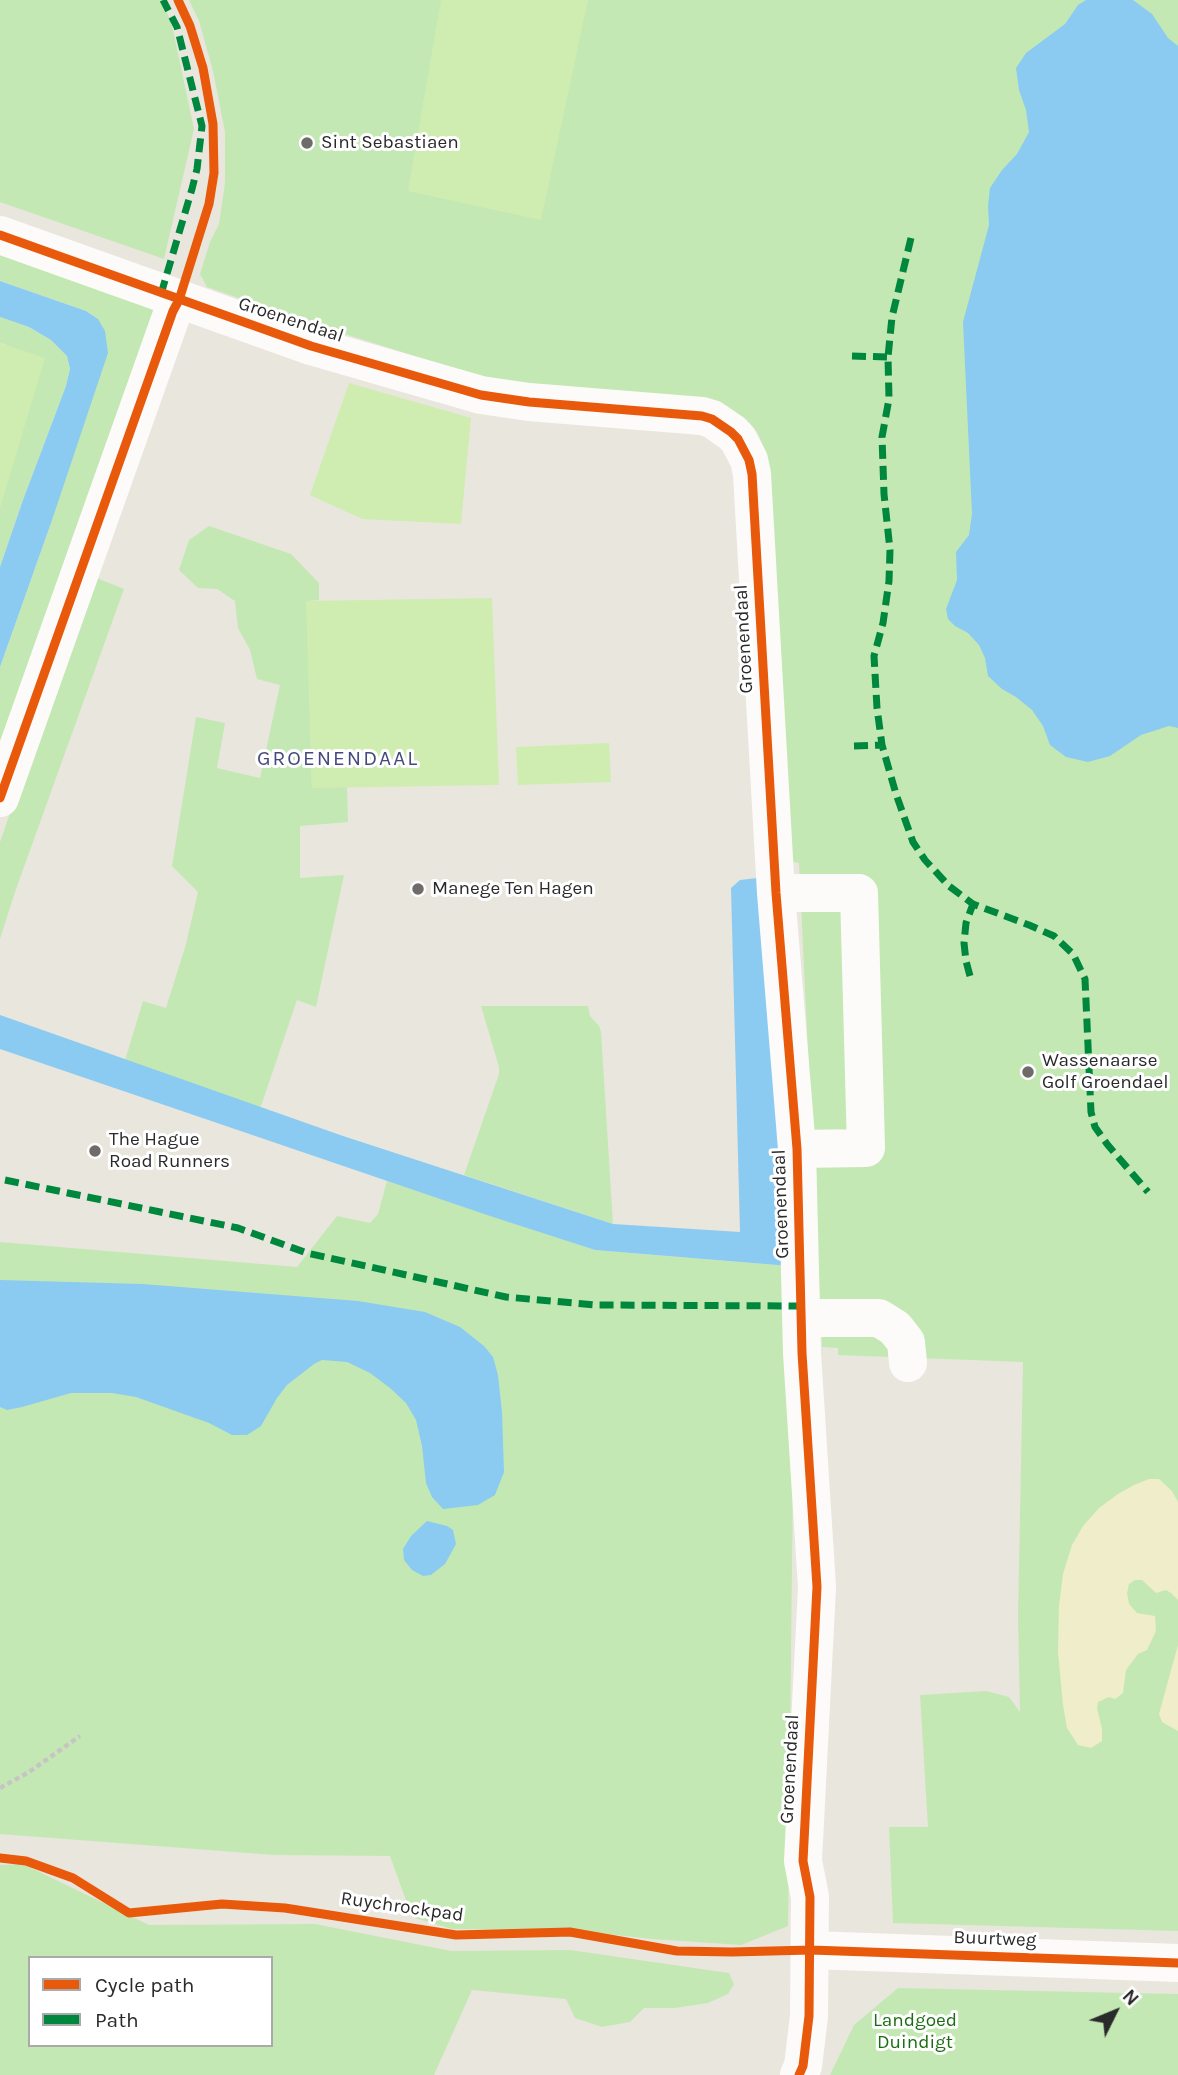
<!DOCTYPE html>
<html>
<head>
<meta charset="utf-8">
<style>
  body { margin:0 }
  #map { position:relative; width:1178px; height:2075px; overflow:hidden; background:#e9e6de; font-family:Karla,sans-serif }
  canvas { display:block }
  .legend { position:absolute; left:28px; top:1956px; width:245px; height:91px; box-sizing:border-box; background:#fff; border:2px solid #aaa; margin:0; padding:9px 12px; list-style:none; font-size:21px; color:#2a2a2a }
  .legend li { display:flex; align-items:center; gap:14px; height:35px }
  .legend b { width:35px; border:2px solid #aaa }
  .north { position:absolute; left:1080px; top:1977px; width:70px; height:70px; -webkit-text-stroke:5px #fff; paint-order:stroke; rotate:47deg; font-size:19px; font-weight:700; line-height:28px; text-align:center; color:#2a2a2a }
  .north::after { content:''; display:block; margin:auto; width:24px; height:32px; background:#2a2a2a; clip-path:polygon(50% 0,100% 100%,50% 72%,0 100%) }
</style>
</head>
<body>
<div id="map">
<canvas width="1178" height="2075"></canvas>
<ul class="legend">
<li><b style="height:9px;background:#e8590c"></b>Cycle path</li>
<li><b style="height:9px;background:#00873e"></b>Path</li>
</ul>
<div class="north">N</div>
</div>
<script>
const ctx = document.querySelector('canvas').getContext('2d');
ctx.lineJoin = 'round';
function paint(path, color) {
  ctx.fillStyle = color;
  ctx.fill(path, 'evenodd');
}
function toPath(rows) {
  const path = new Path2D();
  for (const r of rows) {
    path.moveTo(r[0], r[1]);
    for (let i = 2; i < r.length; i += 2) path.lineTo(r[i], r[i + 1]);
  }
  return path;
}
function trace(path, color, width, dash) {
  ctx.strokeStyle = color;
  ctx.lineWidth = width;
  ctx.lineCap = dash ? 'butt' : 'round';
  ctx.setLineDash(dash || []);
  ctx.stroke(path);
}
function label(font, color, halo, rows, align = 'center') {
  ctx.font = font + ' Karla,sans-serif';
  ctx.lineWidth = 6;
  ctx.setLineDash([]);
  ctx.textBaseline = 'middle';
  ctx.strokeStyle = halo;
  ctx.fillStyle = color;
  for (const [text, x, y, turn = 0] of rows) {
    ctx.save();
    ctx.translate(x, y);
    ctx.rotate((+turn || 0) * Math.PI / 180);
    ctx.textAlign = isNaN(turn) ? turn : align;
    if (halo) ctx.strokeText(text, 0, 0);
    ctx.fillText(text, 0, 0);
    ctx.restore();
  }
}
paint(toPath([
  [0,0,162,0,172,25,194,129,164,259,0,202],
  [189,0,1178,0,1178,1931,893,1923,889,1827,928,1827,920,1695,986,1691,1009,1697,1020,1712,1018,1616,1023,1362,838,1355,838,1348,822,1347,799,863,789,861,765,450,757,432,746,419,723,404,554,388,481,377,310,323,207,287,200,274,210,242,219,224,225,183,225,132,213,71,199,21],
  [0,241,159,296,0,776,0,667,51,523,98,319,86,311,0,281],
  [0,317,29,327,51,340,67,356,70,369,66,386,23,500,0,567,0,344,10,346,0,343],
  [209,526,291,554,319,583,319,600,307,601,312,787,347,787,348,822,300,826,300,878,344,875,316,1007,297,1000,257,1118,122,1070,143,1001,166,1008,186,944,198,892,172,866,196,717,225,723,217,768,260,778,280,685,257,679,250,650,238,628,235,601,217,589,198,588,179,570,189,540],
  [92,576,124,589,15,892,0,939,0,842],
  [481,1006,588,1006,590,1016,599,1026,601,1032,613,1224,464,1175,499,1074,499,1067],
  [387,1181,595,1250,789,1266,794,1386,788,1926,741,1945,652,1939,571,1930,452,1929,412,1917,390,1856,274,1855,0,1834,0,1242,297,1267,337,1216,370,1223,378,1214],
  [23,1864,149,1925,315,1924,451,1951,570,1950,729,1973,734,1984,728,1994,708,2003,675,2008,644,2008,630,2022,602,2027,575,2018,566,1999,472,1990,434,2075,0,2075,0,1865],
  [30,1958,271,1958,271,2045,30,2045],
  [898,1988,1178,1994,1178,2075,830,2075,854,2025]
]), '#c4e8b4');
paint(toPath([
  [1149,1479,1159,1479,1172,1491,1178,1502,1178,1600,1171,1593,1166,1590,1156,1593,1142,1580,1135,1580,1129,1584,1127,1593,1129,1604,1137,1613,1155,1616,1156,1631,1147,1650,1138,1654,1126,1670,1123,1693,1115,1699,1109,1697,1098,1702,1097,1708,1102,1729,1102,1741,1091,1748,1078,1745,1067,1728,1063,1705,1058,1652,1059,1606,1063,1574,1072,1545,1083,1526,1099,1508,1118,1494,1134,1485],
  [1178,1645,1178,1731,1162,1722,1159,1714]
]), '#f0edca');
paint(toPath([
  [441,0,588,0,541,220,408,191],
  [0,343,45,358,0,508],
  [349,383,471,418,461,524,362,519,310,495],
  [492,598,499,785,312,788,306,601],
  [609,743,611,782,518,785,516,747]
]), '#cfedb1');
paint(toPath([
  [1086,0,1133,0,1152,14,1168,38,1178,46,1178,728,1169,726,1141,735,1110,756,1088,762,1066,757,1050,745,1043,726,1032,710,1016,697,1002,689,988,676,985,658,979,645,968,633,955,626,948,619,946,609,957,580,956,552,969,535,972,514,963,322,989,225,988,206,990,188,1002,170,1017,154,1029,132,1026,110,1019,90,1016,68,1026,53,1065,24,1078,5],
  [0,281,86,311,98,319,105,331,108,353,51,523,0,667,0,567,23,500,66,386,70,369,67,356,51,340,29,327,0,317],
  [766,877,789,1266,595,1250,490,1216,0,1049,0,1015,343,1136,613,1224,740,1232,731,888,740,880],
  [0,1280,143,1284,358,1301,425,1312,460,1327,484,1346,493,1357,498,1375,502,1412,504,1472,495,1495,478,1505,443,1509,432,1497,426,1483,422,1446,416,1420,406,1403,390,1388,370,1373,347,1362,322,1360,314,1364,287,1385,277,1398,261,1426,247,1435,232,1435,209,1423,136,1397,112,1393,71,1393,22,1407,7,1410,0,1407],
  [427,1521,447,1526,453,1530,456,1544,445,1564,431,1575,423,1576,412,1570,404,1560,403,1549,411,1536]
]), '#8bcbf1');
trace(toPath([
  [0,1788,29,1772,80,1736]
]), '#c6c5c5', 4.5, [5, 3.5]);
trace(toPath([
  [0,235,311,346,481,395,529,402,702,416,712,419,731,432,738,439,749,460,752,474,776,893,797,1149,802,1353,817,1587,803,1861,810,1897,809,2016,803,2066,799,2075],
  [0,798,173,311,179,300],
  [776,893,859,893,866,1148,797,1149],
  [802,1318,879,1318,895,1328,906,1342,908,1363],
  [811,1950,1178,1963]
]), '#fcfbfa', 38);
trace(toPath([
  [911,238,892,317,888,357,889,399,882,437,884,494,890,550,889,581,883,623,874,656,877,708,882,745,896,794,913,842,925,860,949,886,973,904,1029,925,1054,936,1073,954,1085,979,1091,1112,1095,1127,1107,1144,1148,1192],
  [161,294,192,189,197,169,202,126,177,27,163,0],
  [852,356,888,357],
  [854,746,882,745],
  [970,976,966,961,964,943,966,923,973,904],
  [5,1180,238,1228,307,1253,506,1297,596,1305,801,1306]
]), '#00873e', 7, [14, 7]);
trace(toPath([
  [0,235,311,346,481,395,529,402,702,416,712,419,731,432,738,439,749,460,752,474,776,893,797,1149,802,1353,817,1587,803,1861,810,1897,809,2016,803,2066,799,2075],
  [0,798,173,311,179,300,209,204,214,173,213,124,203,68,190,26,178,0],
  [0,1858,26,1861,73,1878,129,1913,222,1904,285,1908,456,1935,570,1932,677,1951,732,1952,811,1950,1178,1963]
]), '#e8590c', 9);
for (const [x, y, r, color] of [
  [307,143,7,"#6d6c69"],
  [418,889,7,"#6d6c69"],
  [1028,1072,7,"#6d6c69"],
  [95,1151,7,"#6d6c69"]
]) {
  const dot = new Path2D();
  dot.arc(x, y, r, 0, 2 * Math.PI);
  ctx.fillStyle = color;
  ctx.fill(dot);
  trace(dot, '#fff', 2.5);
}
label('19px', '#2a2a2a', '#fff', [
  ["Sint Sebastiaen",321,143],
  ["Manege Ten Hagen",432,889],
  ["Wassenaarse",1042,1061],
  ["Golf Groendael",1042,1083],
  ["The Hague",109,1140],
  ["Road Runners",109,1162]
], 'left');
label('19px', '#2a2a2a', '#fff', [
  ["Groenendaal",291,320,18],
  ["Groenendaal",744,639,-93],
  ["Groenendaal",781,1204,-92],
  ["Groenendaal",790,1769,-87],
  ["Ruychrockpad",402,1907,8],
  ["Buurtweg",995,1939,2]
]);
label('19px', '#1b6d13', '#fff', [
  ["Landgoed",915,2021],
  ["Duindigt",915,2043]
]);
ctx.letterSpacing = '2px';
label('21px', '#46497f', '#fff', [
  ["GROENENDAAL",338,759]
]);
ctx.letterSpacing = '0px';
</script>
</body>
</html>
